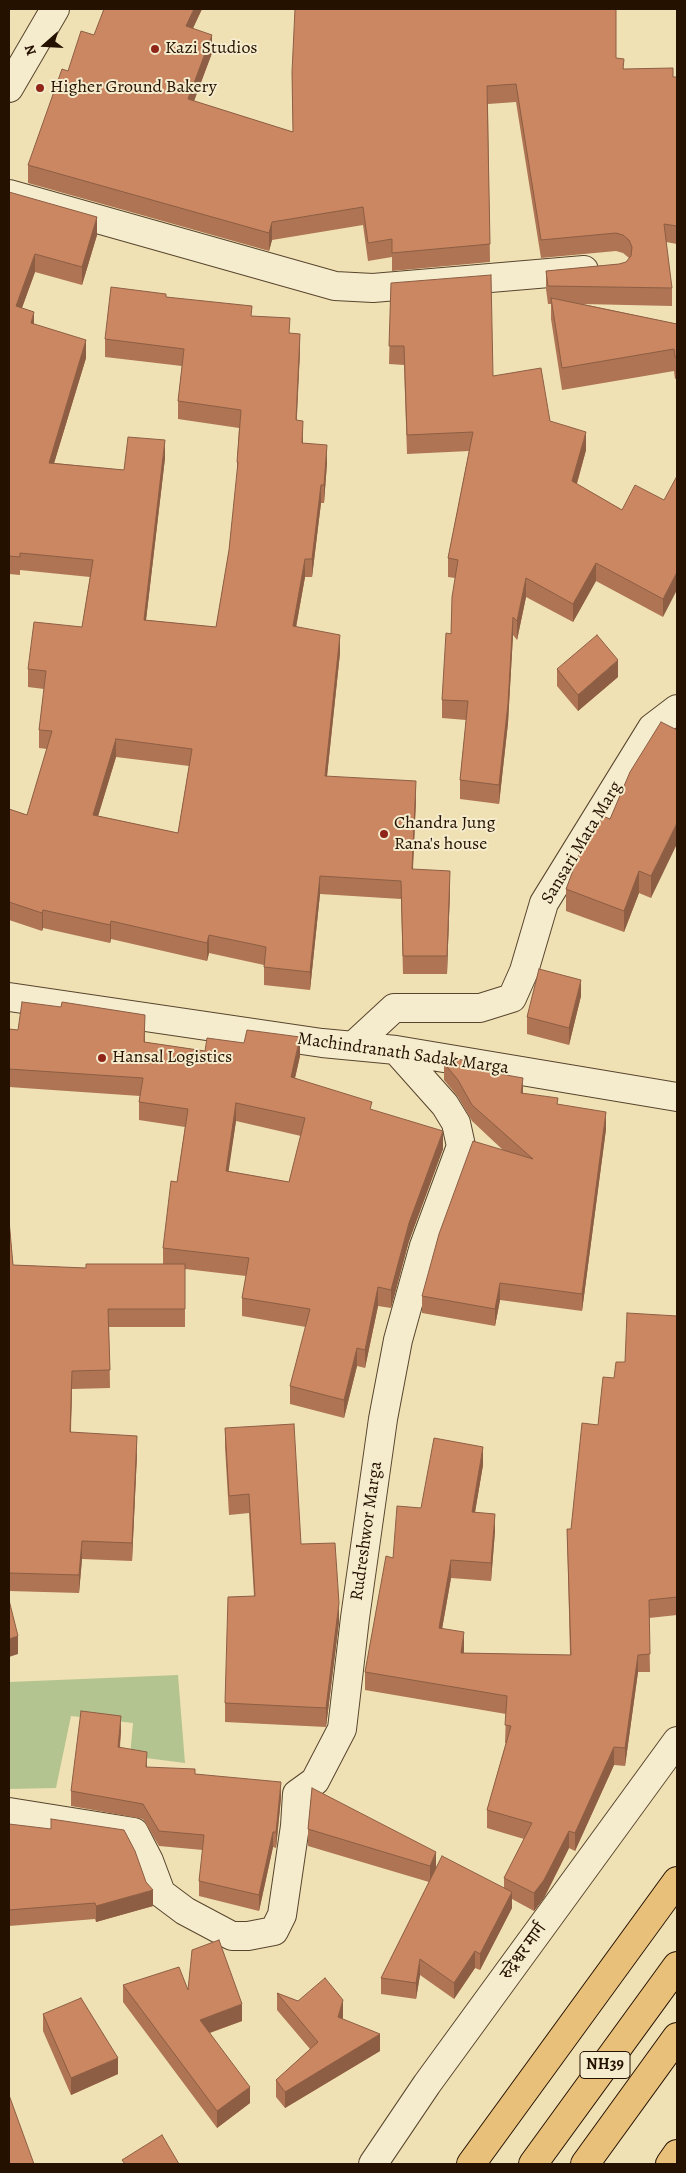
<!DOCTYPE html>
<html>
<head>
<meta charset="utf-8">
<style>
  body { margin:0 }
  #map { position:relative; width:686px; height:2173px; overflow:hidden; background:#f0e1b4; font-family:Alegreya,serif }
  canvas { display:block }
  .frame { position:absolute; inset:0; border:10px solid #251100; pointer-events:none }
  .north { position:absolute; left:20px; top:20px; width:50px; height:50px; -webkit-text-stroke:4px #f5ecce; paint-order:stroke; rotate:251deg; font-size:14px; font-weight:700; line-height:20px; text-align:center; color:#251100 }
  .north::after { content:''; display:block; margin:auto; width:18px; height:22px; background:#251100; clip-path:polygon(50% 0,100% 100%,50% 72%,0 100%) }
</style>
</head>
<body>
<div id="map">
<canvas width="686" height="2173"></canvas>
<div class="frame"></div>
<div class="north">N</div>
</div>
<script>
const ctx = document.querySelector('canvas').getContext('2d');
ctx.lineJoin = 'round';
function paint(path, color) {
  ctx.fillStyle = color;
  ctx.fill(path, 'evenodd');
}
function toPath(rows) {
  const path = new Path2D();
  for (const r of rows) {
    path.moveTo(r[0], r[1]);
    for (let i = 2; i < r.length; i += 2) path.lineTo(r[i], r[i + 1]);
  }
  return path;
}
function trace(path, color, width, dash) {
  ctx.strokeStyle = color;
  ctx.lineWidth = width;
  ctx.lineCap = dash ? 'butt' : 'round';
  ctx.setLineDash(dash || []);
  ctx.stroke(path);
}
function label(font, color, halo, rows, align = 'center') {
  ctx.font = font + ' Alegreya,"Noto Serif Devanagari",serif';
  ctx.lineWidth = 4;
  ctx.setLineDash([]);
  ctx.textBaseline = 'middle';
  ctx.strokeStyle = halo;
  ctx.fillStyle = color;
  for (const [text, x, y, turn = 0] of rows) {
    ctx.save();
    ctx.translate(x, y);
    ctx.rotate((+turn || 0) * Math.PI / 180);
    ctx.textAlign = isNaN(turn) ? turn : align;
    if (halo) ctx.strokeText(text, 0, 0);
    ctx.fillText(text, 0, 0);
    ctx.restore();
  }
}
paint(toPath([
  [178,1675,185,1763,130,1756,133,1723,71,1716,56,1788,9,1789,9,1682]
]), '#b4c491');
const minor = toPath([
  [9,88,55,9],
  [9,194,335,286,373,288,584,270],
  [9,997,322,1043,396,1050,677,1097],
  [354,1045,394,1008,480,1008,512,998,524,971,544,903,652,728,677,709],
  [9,1812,134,1832,149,1861,161,1893,185,1911,232,1936,248,1936,274,1931,282,1915,295,1826,297,1794,315,1781,342,1729,355,1618,383,1419,398,1340,424,1246,461,1146,456,1123,445,1105,396,1050],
  [373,2164,427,2084,677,1741]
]);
const major = toPath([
  [471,2164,677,1881],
  [670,2164,677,2154]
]);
const highway = toPath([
  [533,2164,677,1966],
  [585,2164,677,2037]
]);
trace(minor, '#58452d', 30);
trace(major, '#251100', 30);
trace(highway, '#251100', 30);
trace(minor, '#f5ecce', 28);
trace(major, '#e8c07a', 28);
trace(highway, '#e8c07a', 28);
paint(toPath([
  [202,9,193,28,212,53,194,101,293,132,292,72,616,58,624,69,673,77,677,77,677,244,666,242,672,288,672,306,583,304,677,324,677,378,675,379,674,371,562,390,551,319,551,304,548,304,546,289,546,271,619,264,626,262,629,258,623,253,616,251,541,258,516,102,488,104,490,262,392,271,392,257,368,261,363,225,272,240,269,251,28,183,28,165,68,71,94,35],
  [9,192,97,235,82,285,35,272,22,308,34,324,86,358,54,463,124,470,165,458,146,620,216,627,229,550,237,479,237,462,239,428,178,419,178,401,182,366,105,357,105,339,166,297,252,316,290,333,300,351,296,420,303,439,303,443,327,463,324,503,321,503,312,577,305,577,296,627,340,653,327,777,416,799,413,869,450,889,447,974,403,974,401,899,320,894,310,990,264,985,264,965,209,953,207,961,111,939,110,943,43,928,42,931,9,920,9,809,27,815,47,749,39,748,39,730,44,689,28,687,28,669,82,627,90,577,20,570,20,575,9,574],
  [116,757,189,766,178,833,98,816],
  [391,283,493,376,586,450,577,484,622,510,664,500,663,617,596,581,573,622,526,597,517,640,513,635,508,723,499,804,460,799,460,780,466,720,442,718,442,700,451,634,455,578,448,577,448,558,469,451,407,454,404,365,389,364],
  [557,669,618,677,578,711,557,686],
  [677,730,651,898,639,893,624,932,566,911,566,889,610,819],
  [581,996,569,1045,527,1034,527,1017],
  [9,1029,18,1030,145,1033,145,1042,205,1051,300,1056,295,1078,372,1110,443,1149,409,1241,391,1308,378,1306,365,1368,357,1366,344,1418,290,1404,290,1386,306,1327,242,1316,242,1298,246,1276,185,1269,185,1327,109,1327,110,1388,72,1389,71,1432,137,1454,132,1561,82,1559,79,1593,9,1591,9,1220,13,1265,86,1268,163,1264,163,1248,177,1182,185,1127,139,1120,139,1102,140,1096,9,1087],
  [236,1121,301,1136,289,1182,228,1171],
  [444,1063,479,1070,523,1093,558,1104,606,1129,582,1311,500,1300,495,1326,422,1313,422,1296,504,1151,472,1121,458,1097,444,1080],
  [677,1314,677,1615,649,1618,650,1672,638,1672,625,1766,614,1765,575,1851,569,1848,544,1898,534,1911,512,1899,512,1908,480,1970,475,1968,454,1999,420,1975,416,1999,381,1994,381,1978,429,1882,308,1846,308,1829,312,1788,436,1869,504,1888,504,1878,524,1839,487,1828,487,1810,506,1743,505,1743,506,1714,365,1690,365,1672,393,1558,421,1508,483,1465,475,1512,495,1531,491,1581,451,1578,442,1629,464,1650,464,1653,570,1655,567,1529,571,1529,598,1425,614,1378,625,1362,677,1316],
  [225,1428,301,1544,339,1622,326,1727,225,1722,225,1703,254,1596,249,1513,229,1515,225,1447],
  [121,1731,120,1747,147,1767,195,1774,281,1798,276,1848,273,1847,259,1911,199,1896,199,1881,203,1850,159,1846,143,1819,71,1806,71,1791],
  [9,1824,153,1906,96,1922,95,1919,9,1926],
  [123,1985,188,1990,242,2021,210,2033,250,2103,217,2128,123,2002],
  [277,1993,298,2001,343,2017,342,2019,380,2051,285,2108,276,2097,276,2080,310,2049,277,2010],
  [43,2014,118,2074,71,2095,43,2031]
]), '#ae7453');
paint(toPath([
  [194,9,202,9,186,43,186,26],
  [212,35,212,53,188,117,188,99],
  [97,217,97,235,82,285,82,267],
  [272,222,272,240,269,251,269,233],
  [35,254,35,272,16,324,16,306],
  [34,312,34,330,31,323],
  [300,334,300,351,296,438,296,420],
  [86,340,86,358,49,480,49,463],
  [303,421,303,439,302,461,302,443],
  [586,432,586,450,572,500,572,481],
  [165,440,165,458,144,637,144,620],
  [327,445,327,463,324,503,324,485],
  [321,485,321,503,312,577,312,559],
  [305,559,305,577,293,644,293,626],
  [596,563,596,581,573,622,573,604],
  [677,572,677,590,663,617,663,599],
  [526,578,526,597,517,640,517,621],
  [513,617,513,635,508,723,499,804,499,785],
  [340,635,340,653,325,794,325,776],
  [618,660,618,677,578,711,578,695],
  [116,739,116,757,93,833,93,815],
  [416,781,416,799,412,887,412,869],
  [677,823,677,844,651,898,651,876],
  [450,871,450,889,447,974,447,956],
  [639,871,639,893,624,932,624,911],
  [320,876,320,894,310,990,310,972],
  [43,910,43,928,42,931,42,913],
  [111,921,111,939,110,943,110,925],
  [209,935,209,953,207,961,207,943],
  [581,980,581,996,569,1045,569,1028],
  [145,1015,145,1033,144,1060,144,1042],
  [300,1037,300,1056,291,1095,291,1077],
  [523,1078,523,1095,521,1093],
  [236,1103,236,1121,226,1189,226,1171],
  [606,1112,606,1129,582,1311,582,1294],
  [443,1131,443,1149,409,1241,391,1308,391,1290,409,1223],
  [500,1283,500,1300,495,1326,495,1309],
  [378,1287,378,1306,365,1368,365,1350],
  [357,1348,357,1366,344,1418,344,1400],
  [72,1371,72,1389,70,1450,70,1432],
  [137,1436,137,1454,132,1561,132,1543],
  [483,1447,483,1465,472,1530,472,1512],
  [495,1514,495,1531,491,1581,491,1563],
  [82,1541,82,1559,79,1593,79,1575],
  [451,1560,451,1578,439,1646,439,1628],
  [339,1603,339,1622,326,1727,326,1708],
  [464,1632,464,1650,461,1671,461,1653],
  [18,1636,18,1654,9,1657,9,1639],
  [638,1655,638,1672,625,1766,625,1748],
  [121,1716,121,1731,118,1763,118,1747],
  [614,1747,614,1765,575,1851,575,1833],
  [147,1752,147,1767,146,1767],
  [281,1782,281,1798,276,1848,276,1832],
  [569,1831,569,1848,544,1898,534,1911,534,1893],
  [273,1832,273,1847,259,1911,259,1895],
  [436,1852,436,1869,430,1882,430,1866],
  [153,1890,153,1906,96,1922,96,1906],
  [512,1892,512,1908,480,1970,480,1954],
  [475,1951,475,1968,454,1999,454,1983],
  [420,1959,420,1975,416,1999,416,1983],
  [343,2000,343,2017,338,2034,338,2017],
  [242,2004,242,2021,200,2036,200,2020],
  [380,2034,380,2051,285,2108,285,2092],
  [118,2058,118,2074,71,2095,71,2078],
  [250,2087,250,2103,217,2128,217,2111]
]), '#8d5e44');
const building = toPath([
  [104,9,194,9,186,26,212,35,188,99,293,132,292,72,295,9,616,9,616,58,624,59,623,69,673,68,673,77,677,77,677,226,664,224,672,288,548,286,546,271,619,264,626,262,631,256,632,247,629,240,623,235,616,233,541,240,516,84,487,86,490,244,392,253,392,239,368,243,363,207,272,222,269,233,28,165,62,69,68,71,81,31,94,35,104,9],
  [9,192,97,217,82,267,35,254,16,306,34,312,31,323,86,340,49,463,124,470,128,437,165,440,144,620,216,627,229,550,238,462,237,462,241,410,178,401,184,349,105,339,111,287,166,294,166,297,252,306,251,316,290,318,289,333,300,334,296,420,303,421,302,443,327,445,324,485,321,485,312,559,305,559,293,626,340,635,325,776,416,781,412,869,450,871,447,956,403,956,401,881,320,876,310,972,264,967,266,947,209,935,207,943,111,921,110,925,43,910,42,913,9,902,9,809,27,815,52,731,39,730,46,671,28,669,34,622,82,627,93,560,20,553,20,557,9,556,9,192],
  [116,739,192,749,178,833,93,815,116,739],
  [491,275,493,376,541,368,550,421,586,432,572,481,622,510,635,485,664,500,677,476,677,572,663,599,596,563,573,604,526,578,517,621,513,617,508,704,499,785,460,780,468,701,442,700,446,633,451,634,452,597,458,560,448,558,473,432,407,435,404,346,389,346,391,283,491,275],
  [551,298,677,324,677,357,675,357,674,349,562,368,551,298],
  [597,635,618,660,578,695,557,669,597,635],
  [661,722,677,730,677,823,651,876,639,871,624,911,566,889,580,852,603,816,610,819,630,772,661,722],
  [539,969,581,980,569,1028,527,1017,539,969],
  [22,1002,61,1007,62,1002,145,1015,144,1042,205,1051,207,1038,244,1043,247,1030,300,1037,291,1077,372,1102,370,1109,443,1131,409,1223,391,1290,378,1287,365,1350,357,1348,344,1400,290,1386,310,1309,242,1298,249,1258,163,1248,171,1181,177,1182,188,1109,139,1102,143,1078,9,1069,9,1029,18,1030,22,1002],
  [236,1103,305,1118,289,1182,226,1171,236,1103],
  [451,1058,479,1063,478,1070,523,1078,521,1093,558,1098,557,1104,606,1112,582,1294,500,1283,495,1309,422,1296,439,1234,473,1141,533,1159,472,1105,458,1080,444,1063,449,1064,451,1058],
  [9,1220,13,1265,86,1268,86,1264,185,1264,185,1309,108,1309,110,1370,72,1371,70,1432,137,1436,132,1543,82,1541,79,1575,9,1573,9,1220],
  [627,1313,677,1316,677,1314,677,1597,649,1600,650,1654,638,1655,625,1748,614,1747,575,1833,569,1831,544,1880,534,1893,504,1878,532,1823,487,1810,511,1726,505,1725,507,1696,365,1672,386,1556,393,1558,397,1506,421,1508,434,1438,483,1447,472,1512,495,1514,491,1563,451,1560,439,1628,464,1632,461,1653,571,1655,567,1529,571,1529,582,1423,598,1425,603,1377,614,1378,616,1362,625,1362,627,1313],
  [294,1424,301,1544,335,1543,339,1603,326,1708,225,1703,228,1597,255,1596,249,1494,229,1496,225,1428,294,1424],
  [9,1600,18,1636,9,1639,9,1600],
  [81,1711,121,1716,118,1747,147,1752,146,1767,195,1769,195,1774,281,1782,276,1832,273,1832,259,1895,199,1881,204,1835,159,1831,143,1804,71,1791,81,1711],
  [312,1788,436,1852,430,1866,308,1829,312,1788],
  [51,1819,124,1830,135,1851,146,1882,153,1890,96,1906,95,1903,9,1910,9,1824,51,1829,51,1819],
  [442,1856,512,1892,480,1954,475,1951,454,1983,420,1959,416,1983,381,1978,442,1856],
  [219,1940,242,2004,200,2020,250,2087,217,2111,123,1985,179,1967,188,1990,192,1950,219,1940],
  [325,1978,343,2000,338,2017,380,2034,285,2092,276,2080,318,2042,277,1993,298,2001,325,1978],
  [81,1998,118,2058,71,2078,43,2014,81,1998],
  [9,2095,34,2164,9,2164,9,2095],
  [162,2135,179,2164,125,2164,122,2160,162,2135]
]);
paint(building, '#ca8761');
trace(building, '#8d5e44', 1);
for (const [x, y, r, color] of [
  [155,49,5,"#8f2418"],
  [40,88,5,"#8f2418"],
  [384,834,5,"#8f2418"],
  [102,1058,5,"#8f2418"]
]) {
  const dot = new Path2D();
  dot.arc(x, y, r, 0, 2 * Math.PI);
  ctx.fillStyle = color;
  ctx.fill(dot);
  trace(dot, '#f5ecce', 2);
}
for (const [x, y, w] of [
  [605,2065,50]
]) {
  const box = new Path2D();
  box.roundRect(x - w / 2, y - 13.5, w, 27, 4);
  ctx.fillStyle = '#f5ecce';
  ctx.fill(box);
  trace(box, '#251100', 1);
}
label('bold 16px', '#251100', null, [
  ["NH39",605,2065]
]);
label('18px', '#251100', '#f5ecce', [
  ["Kazi Studios",165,49],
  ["Higher Ground Bakery",50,88],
  ["Chandra Jung",394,824],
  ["Rana's house",394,845],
  ["Hansal Logistics",112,1058]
], 'left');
label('18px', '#251100', '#f5ecce', [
  ["Sansari Mata Marg",582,843,-59],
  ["Machindranath Sadak Marga",403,1054,8],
  ["Rudreshwor Marga",367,1531,-82],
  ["रुद्रेश्वर मार्ग",524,1952,-54]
]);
</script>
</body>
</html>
